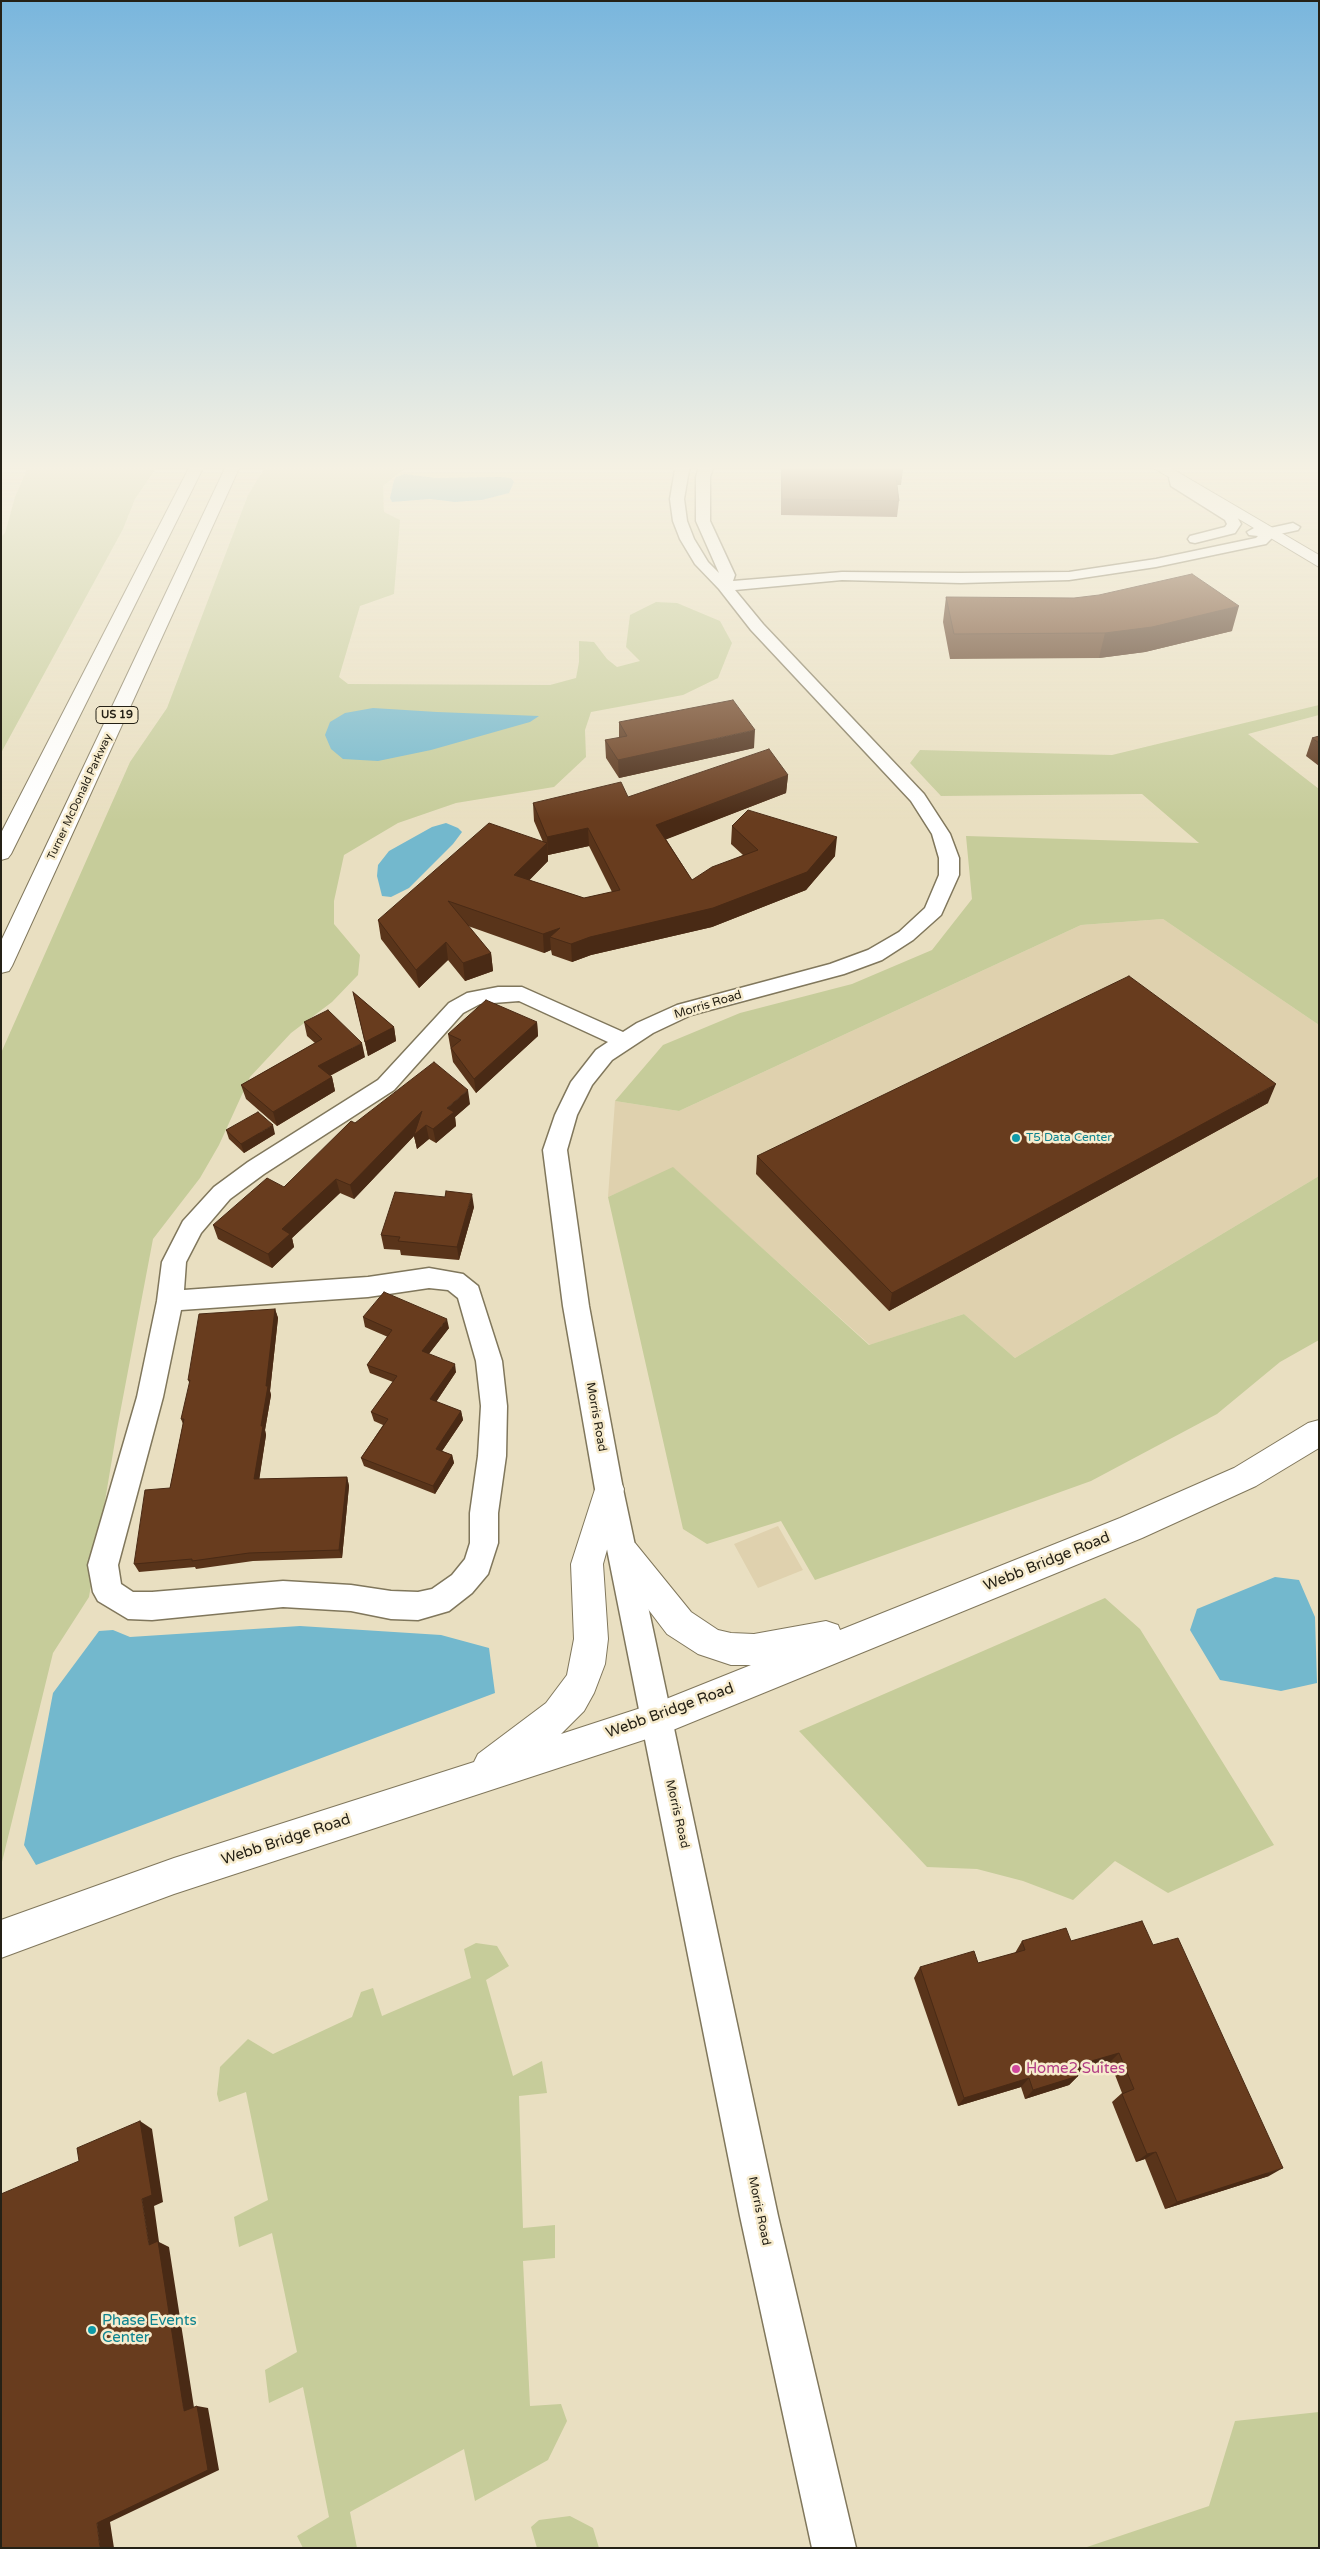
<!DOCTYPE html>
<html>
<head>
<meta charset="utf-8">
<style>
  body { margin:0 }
  #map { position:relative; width:1320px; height:2549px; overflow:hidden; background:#e9dfc1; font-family:"Varela Round",sans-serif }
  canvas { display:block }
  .frame { position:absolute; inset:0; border:2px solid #252116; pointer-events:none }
</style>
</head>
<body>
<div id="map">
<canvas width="1320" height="2549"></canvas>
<div class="frame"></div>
</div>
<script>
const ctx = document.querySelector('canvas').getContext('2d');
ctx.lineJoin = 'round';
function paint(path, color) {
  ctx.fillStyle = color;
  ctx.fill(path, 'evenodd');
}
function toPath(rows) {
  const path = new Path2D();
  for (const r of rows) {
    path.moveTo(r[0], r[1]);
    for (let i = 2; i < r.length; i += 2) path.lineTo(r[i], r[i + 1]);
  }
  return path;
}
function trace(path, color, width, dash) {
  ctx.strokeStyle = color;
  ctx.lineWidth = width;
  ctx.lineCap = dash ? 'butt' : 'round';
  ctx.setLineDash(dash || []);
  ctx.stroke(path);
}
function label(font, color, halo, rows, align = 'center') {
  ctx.font = font + ' "Varela Round",sans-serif';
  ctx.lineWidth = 5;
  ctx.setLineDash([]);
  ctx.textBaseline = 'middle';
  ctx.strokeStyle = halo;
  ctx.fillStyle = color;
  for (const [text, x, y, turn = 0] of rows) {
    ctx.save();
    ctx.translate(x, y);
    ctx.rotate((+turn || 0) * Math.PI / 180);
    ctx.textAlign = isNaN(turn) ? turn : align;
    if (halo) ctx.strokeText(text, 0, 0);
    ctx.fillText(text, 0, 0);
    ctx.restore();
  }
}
paint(toPath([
  [1163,919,1319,1025,1319,1176,1015,1358,964,1314,870,1345,673,1168,608,1197,615,1101,679,1111,1081,925],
  [778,1526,803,1570,758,1588,734,1544]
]), '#dfd1ae');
paint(toPath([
  [29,464,159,464,135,499,123,529,1,753,1,537,5,533,15,497],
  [267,464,407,464,408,466,383,486,384,512,400,520,394,594,360,606,339,677,348,684,550,685,576,678,579,662,579,641,594,642,607,659,617,667,640,661,626,647,630,615,656,602,677,603,720,621,732,643,718,678,683,695,591,712,585,730,586,757,554,787,456,803,398,823,344,855,334,901,334,924,360,955,358,975,332,1002,291,1033,250,1077,219,1145,200,1178,153,1239,117,1429,89,1597,53,1653,1,1866,1,1053,130,762,167,708,248,495],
  [1319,705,1319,715,1248,734,1319,789,1319,1025,1163,919,1081,925,679,1111,615,1101,663,1045,740,1013,852,984,932,950,972,899,966,836,1199,843,1142,794,941,796,910,763,920,750,1112,755],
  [673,1167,869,1345,964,1314,1015,1358,1319,1176,1319,1340,1280,1362,1217,1414,1091,1481,815,1580,781,1521,707,1544,683,1529,608,1197],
  [1105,1598,1140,1629,1274,1845,1168,1893,1115,1861,1073,1900,1023,1881,977,1869,927,1867,799,1731],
  [476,1943,497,1946,509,1966,486,1980,513,2076,542,2061,547,2093,519,2096,523,2228,555,2225,555,2258,523,2261,530,2406,561,2404,567,2421,548,2460,475,2501,464,2449,350,2512,357,2548,303,2548,297,2536,329,2517,303,2387,269,2403,265,2370,297,2352,272,2233,239,2247,234,2217,268,2200,246,2092,219,2102,217,2094,220,2067,248,2039,273,2054,352,2017,361,1992,373,1988,382,2016,471,1978,464,1949],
  [1319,2412,1319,2548,1084,2548,1209,2506,1235,2421],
  [570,2516,593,2528,599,2548,537,2548,531,2527,539,2520]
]), '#c6cc9a');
paint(toPath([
  [404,474,436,478,500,477,511,478,514,482,509,493,482,500,455,502,430,499,392,502,390,498,394,480,396,477],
  [373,708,437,712,539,716,530,722,431,750,378,761,343,759,331,749,325,735,330,722,345,713],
  [446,823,458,828,462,832,453,844,409,888,391,897,382,896,377,876,378,865,389,851,432,827],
  [1275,1577,1299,1580,1315,1617,1317,1683,1281,1691,1220,1680,1190,1630,1197,1609],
  [300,1626,441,1635,489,1648,495,1693,36,1865,24,1845,53,1693,99,1631,113,1630,130,1637]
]), '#73b8cd');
const minor = toPath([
  [676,464,690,464,684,499,687,521,694,539,708,562,719,573,696,521,696,477,700,464,714,464,710,477,710,521,735,575,733,581,842,572,961,573,1069,572,1156,559,1256,538,1258,536,1249,535,1247,532,1254,528,1270,528,1293,523,1300,527,1298,530,1275,535,1266,544,1261,545,1156,567,1069,580,961,583,842,580,735,590,763,624,924,794,950,834,959,858,959,875,941,915,913,940,882,960,844,974,691,1015,653,1033,612,1060,592,1085,577,1115,567,1150,589,1306,623,1489,778,2216,856,2548,812,2548,740,2216,595,1489,563,1306,543,1150,555,1115,571,1082,596,1050,608,1042,519,1001,480,1004,463,1013,394,1090,264,1174,230,1199,201,1233,186,1262,184,1290,368,1277,429,1268,463,1274,478,1286,502,1361,507,1406,506,1456,498,1513,498,1543,488,1574,472,1593,449,1611,418,1620,391,1619,351,1611,283,1607,152,1620,128,1619,98,1601,93,1592,88,1565,137,1397,157,1301,162,1262,183,1221,214,1187,248,1162,378,1080,449,1003,467,993,498,987,522,987,623,1032,637,1023,677,1005,830,964,868,950,899,932,925,908,939,875,939,858,932,834,911,801,751,630,719,589,695,564,680,539,673,521,670,499,676,464],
  [429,1288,448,1290,458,1298,476,1361,481,1406,478,1456,470,1513,470,1543,465,1559,452,1575,432,1589,418,1592,391,1591,351,1585,283,1581,152,1592,133,1592,121,1584,118,1565,163,1397,181,1310,368,1297,429,1288],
  [1176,474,1181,475,1183,481,1236,515,1241,524,1235,533,1195,543,1190,542,1188,539,1190,536,1225,527,1227,524,1225,520,1171,486,1169,478,1176,474]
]);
const tertiary = toPath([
  [1147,464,1164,464,1319,555,1319,567,1147,464],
  [1319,1420,1319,1448,1256,1486,1142,1538,668,1732,174,1894,1,1958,1,1920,174,1858,474,1762,478,1754,546,1703,567,1675,574,1639,571,1564,598,1480,609,1476,620,1480,624,1489,603,1564,608,1639,605,1664,594,1693,584,1711,561,1734,656,1703,751,1665,731,1665,698,1654,667,1634,613,1563,608,1553,613,1543,624,1539,635,1543,691,1612,718,1630,731,1633,754,1634,826,1621,838,1625,840,1630,1120,1518,1234,1468,1308,1423,1319,1420]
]);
const motorway = toPath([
  [191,464,205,464,11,854,8,858,1,860,1,833,191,464],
  [227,464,241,464,12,966,9,971,1,973,1,941,227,464]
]);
trace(minor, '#80775c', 3);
trace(tertiary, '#80775c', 2);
trace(motorway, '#80775c', 2);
paint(minor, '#fff');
paint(tertiary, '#fff');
paint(motorway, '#fff');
paint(toPath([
  [781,464,902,464,903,469,901,485,897,485,899,501,897,517,781,515],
  [946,597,1232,631,1145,652,1099,658,950,659,943,622],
  [619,722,754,748,619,778,606,758,605,740,619,738],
  [1319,736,1319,766,1306,756,1312,738],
  [788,775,786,793,666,839,692,880,743,855,731,844,732,826,835,856,806,890,712,927,591,955,572,962,552,955,551,950,544,953,468,926,491,953,493,971,465,981,448,960,419,988,381,939,378,920,543,842,534,821,533,803,628,797],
  [589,846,612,892,584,898,529,880,548,861,548,854,548,855],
  [353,992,394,1027,396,1041,368,1056],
  [304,1022,365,1057,330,1076,332,1077,335,1091,277,1126,246,1099,241,1085,315,1043,307,1036],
  [537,1022,538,1036,476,1093,453,1062,448,1034],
  [1268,1103,889,1311,756,1174,757,1156],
  [470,1104,455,1117,456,1126,436,1143,429,1139,417,1149,414,1136,354,1199,340,1193,292,1238,294,1247,272,1268,218,1239,213,1225,284,1187,355,1123],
  [226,1130,275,1134,244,1153,229,1139],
  [474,1207,459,1260,401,1255,400,1250,384,1249,381,1235],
  [275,1309,278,1318,270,1391,271,1395,265,1430,266,1435,259,1479,347,1477,349,1486,342,1558,253,1561,196,1569,195,1567,139,1572,134,1564,170,1488,183,1424,181,1419,190,1384,188,1380],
  [363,1317,449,1328,429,1354,456,1372,436,1402,461,1411,463,1420,442,1451,452,1455,454,1463,435,1494,364,1466,361,1458,383,1425,374,1421,371,1412,393,1382,370,1373,367,1365,388,1337,365,1327],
  [1022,1941,1071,1941,1153,1945,1269,2176,1165,2209,1145,2159,1136,2162,1112,2102,1122,2093,1110,2062,1077,2072,1078,2076,1069,2085,1025,2099,1021,2087,958,2106,914,1978,920,1967,978,1963,1015,1953]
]), '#59341a');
paint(toPath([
  [1239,606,1232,631,1145,652,1099,658,1105,633],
  [755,730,754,748,619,778,618,760],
  [788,775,786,793,657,843,656,825],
  [588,828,589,846,548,855,547,837],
  [837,837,835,856,806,890,712,927,591,955,572,962,571,944],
  [547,843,548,861,516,894,514,875],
  [560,928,550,937,551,950,544,953,543,934],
  [446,942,448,960,419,988,416,970],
  [491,953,493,971,465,981,463,963],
  [537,1022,538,1036,476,1093,474,1079],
  [394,1027,396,1041,368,1056,365,1042],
  [362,1043,365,1057,321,1080,318,1066],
  [332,1077,335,1091,277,1126,273,1112],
  [1276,1084,1268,1103,889,1311,892,1293],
  [468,1090,470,1104,455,1117,456,1126,436,1143,433,1129,447,1108],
  [422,1111,426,1125,429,1139,417,1149,414,1136,354,1199,350,1185],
  [273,1125,275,1134,244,1153,241,1144],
  [336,1179,340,1193,292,1238,294,1247,272,1268,268,1254,282,1229],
  [472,1194,474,1207,459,1260,457,1247],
  [275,1309,278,1318,270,1391,271,1395,265,1430,266,1435,258,1488,254,1479],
  [447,1319,449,1328,424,1360,422,1351],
  [455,1364,456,1372,432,1408,430,1399],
  [461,1411,463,1420,438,1457,436,1449],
  [452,1455,454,1463,435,1494,433,1486],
  [347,1477,349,1486,342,1558,339,1550],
  [1119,2053,1110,2062,1066,2076,1074,2066],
  [1078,2076,1069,2085,1025,2099,1033,2090],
  [1029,2078,1021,2087,958,2106,964,2098],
  [140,2121,152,2129,163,2202,154,2206,159,2242,169,2247,195,2414,184,2411,149,2245,142,2199],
  [1156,2152,1145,2159,1136,2162,1147,2154],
  [1283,2168,1269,2176,1165,2209,1177,2202],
  [197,2406,208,2408,219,2470,110,2522,114,2548,100,2548,97,2523]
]), '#492a15');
const building = toPath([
  [782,464,902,464,903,469,895,469,899,501,782,499,782,464],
  [1192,574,1239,606,1152,627,1105,633,954,634,946,597,1074,598,1099,595,1192,574],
  [733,700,755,730,618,760,605,740,627,736,619,722,733,700],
  [1319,736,1319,743,1312,738,1319,736],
  [769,749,788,775,656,825,692,880,712,867,758,850,732,826,748,810,837,837,807,872,713,908,590,937,571,944,550,937,560,928,543,934,448,901,491,953,463,963,446,942,416,970,378,920,489,823,547,843,514,875,584,898,620,890,588,828,547,837,533,803,621,782,628,797,769,749],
  [1129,976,1276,1084,892,1293,757,1156,1129,976],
  [353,992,394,1027,365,1042,353,992],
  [486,1000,537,1022,474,1079,451,1048,461,1040,448,1034,486,1000],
  [328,1010,362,1043,318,1066,332,1077,273,1112,241,1085,322,1039,304,1022,328,1010],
  [434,1062,468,1090,447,1108,454,1112,433,1129,426,1125,414,1135,422,1111,350,1185,336,1179,282,1229,290,1234,268,1254,213,1225,267,1178,284,1187,351,1121,355,1123,434,1062],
  [258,1112,273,1125,241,1144,226,1130,258,1112],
  [446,1191,472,1194,457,1247,398,1241,400,1237,381,1235,395,1192,445,1197,446,1191],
  [384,1292,447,1319,422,1351,455,1364,430,1399,461,1411,436,1449,452,1455,433,1486,361,1458,388,1419,371,1412,397,1376,367,1365,392,1330,363,1317,384,1292],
  [275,1309,266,1386,268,1386,261,1426,263,1426,254,1479,347,1477,339,1550,249,1553,192,1561,192,1559,134,1564,145,1490,170,1488,184,1419,181,1419,190,1380,188,1380,199,1314,275,1309],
  [1142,1921,1153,1945,1178,1938,1283,2168,1177,2202,1156,2152,1147,2154,1122,2094,1134,2089,1119,2053,1074,2066,1078,2076,1033,2090,1029,2078,964,2098,920,1967,974,1951,978,1963,1025,1950,1022,1941,1066,1928,1071,1941,1142,1921],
  [140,2121,152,2195,142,2199,149,2245,158,2241,184,2411,197,2406,208,2470,97,2523,100,2548,1,2548,1,2194,79,2161,77,2148,140,2121]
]);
paint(building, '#683c1e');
trace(building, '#492a15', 1);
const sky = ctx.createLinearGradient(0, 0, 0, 821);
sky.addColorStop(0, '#79b6dd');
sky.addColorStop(0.57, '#f5f1e3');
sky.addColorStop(1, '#f5f1e300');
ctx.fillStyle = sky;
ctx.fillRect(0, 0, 1320, 821);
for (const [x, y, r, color] of [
  [1016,1138,5,"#0f9aa8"],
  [1016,2069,5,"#d1479c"],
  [92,2330,5,"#0f9aa8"]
]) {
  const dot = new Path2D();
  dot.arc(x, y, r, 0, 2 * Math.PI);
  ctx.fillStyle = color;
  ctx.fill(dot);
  trace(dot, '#f7ecce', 2);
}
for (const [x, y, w] of [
  [117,715,42]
]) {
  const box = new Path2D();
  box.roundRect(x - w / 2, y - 8.5, w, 17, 4);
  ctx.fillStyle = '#f7ecce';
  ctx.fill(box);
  trace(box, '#252116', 1);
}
label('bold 11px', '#252116', null, [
  ["US 19",117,715]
]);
label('11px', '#252116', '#f7ecce', [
  ["Turner McDonald Parkway",80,797,-65]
]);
label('12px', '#252116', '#f7ecce', [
  ["Morris Road",708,1005,-17],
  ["Morris Road",596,1417,80],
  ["Morris Road",677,1814,77],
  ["Morris Road",759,2211,78]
]);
label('12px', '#0d838f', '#f7ecce', [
  ["T5 Data Center",1026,1138]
], 'left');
label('15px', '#252116', '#f7ecce', [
  ["Webb Bridge Road",1047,1562,-22],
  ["Webb Bridge Road",670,1711,-20],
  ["Webb Bridge Road",286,1840,-18]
]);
label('15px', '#b23c85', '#f7ecce', [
  ["Home2 Suites",1026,2069]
], 'left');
label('15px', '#0d838f', '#f7ecce', [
  ["Phase Events",102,2321],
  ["Center",102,2338]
], 'left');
</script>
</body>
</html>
